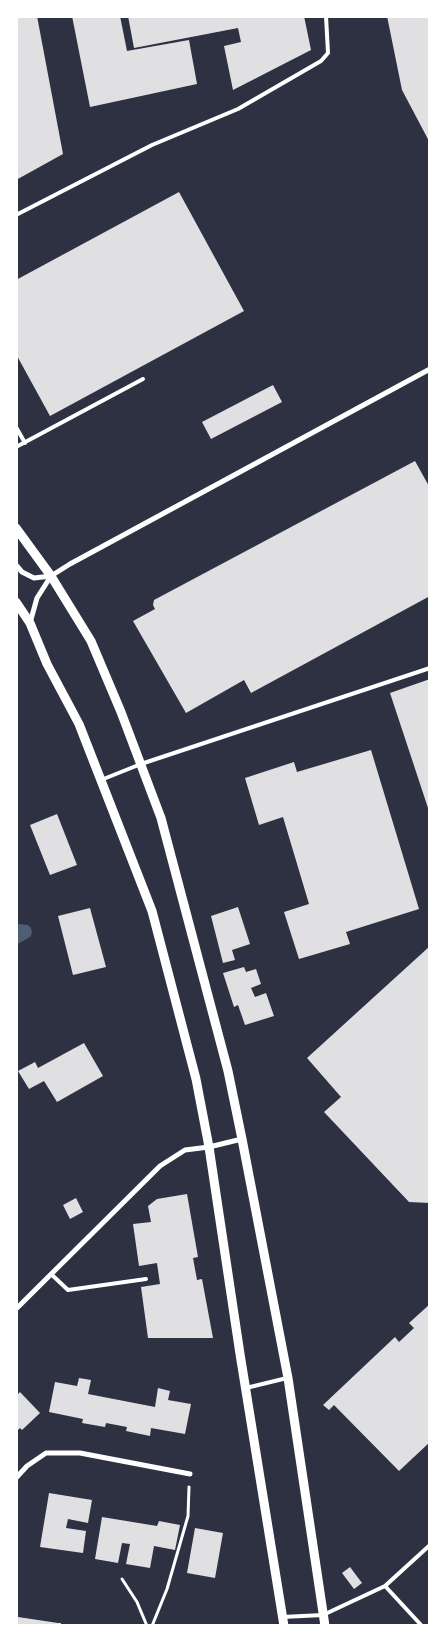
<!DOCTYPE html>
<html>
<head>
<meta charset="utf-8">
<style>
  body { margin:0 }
  #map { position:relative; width:446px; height:1642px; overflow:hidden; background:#2d3142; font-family:"Fira Sans Condensed",sans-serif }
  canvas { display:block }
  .frame { position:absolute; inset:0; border:18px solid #fff; pointer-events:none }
</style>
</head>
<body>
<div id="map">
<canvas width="446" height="1642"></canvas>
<div class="frame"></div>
</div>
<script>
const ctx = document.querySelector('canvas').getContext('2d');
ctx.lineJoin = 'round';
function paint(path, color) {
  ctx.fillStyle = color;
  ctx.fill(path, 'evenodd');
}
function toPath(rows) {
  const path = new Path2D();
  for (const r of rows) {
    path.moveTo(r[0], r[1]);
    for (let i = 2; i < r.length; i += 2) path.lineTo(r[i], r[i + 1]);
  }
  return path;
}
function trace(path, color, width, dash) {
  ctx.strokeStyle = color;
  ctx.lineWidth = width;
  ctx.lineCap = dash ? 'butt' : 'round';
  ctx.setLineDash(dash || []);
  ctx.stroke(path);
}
paint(toPath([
  [19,924,28,925,31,928,32,933,30,937,16,945,16,926]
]), '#4f5d75');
paint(toPath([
  [16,16,37,16,63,154,16,180],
  [72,16,120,16,127,51,189,40,197,84,90,107],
  [128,16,304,16,311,50,233,90,224,46,241,42,238,28,134,48],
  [387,16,430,16,430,143,402,90],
  [179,192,244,311,50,416,16,354,16,280],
  [273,385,282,402,211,439,202,422],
  [415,461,430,488,430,596,251,693,244,680,186,713,133,621,155,609,153,605,154,600],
  [430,679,430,811,429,811,390,693],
  [371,750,419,909,346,932,350,944,299,959,284,912,309,904,283,817,259,825,245,778,294,762,297,772],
  [57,814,77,865,50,875,30,825],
  [238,907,250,944,232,950,235,960,223,963,211,916],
  [90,908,106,967,73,975,58,916],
  [430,946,430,1203,409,1202,324,1112,341,1097,307,1058],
  [244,967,246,972,256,969,261,984,251,988,255,997,266,993,274,1016,245,1025,238,1005,234,1007,223,973],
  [84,1043,103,1076,57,1102,44,1081,29,1089,18,1071,35,1062,38,1068],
  [187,1194,198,1257,193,1258,197,1280,202,1279,213,1338,148,1338,141,1287,160,1284,157,1263,139,1266,133,1224,151,1222,148,1206,157,1199],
  [76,1198,83,1212,70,1219,63,1205],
  [430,1304,430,1442,399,1471,334,1405,329,1410,323,1405,395,1337,399,1342,414,1328,409,1323],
  [79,1378,91,1380,88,1394,155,1407,158,1388,170,1391,168,1400,191,1404,185,1434,151,1428,150,1436,126,1431,127,1427,106,1423,105,1427,82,1423,83,1419,49,1412,55,1382,77,1386],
  [20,1392,40,1413,22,1430,20,1428,16,1432,16,1396],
  [49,1493,92,1500,88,1523,68,1519,66,1528,86,1531,83,1553,40,1547],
  [102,1517,157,1526,159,1521,180,1525,175,1550,154,1546,150,1568,126,1564,130,1544,122,1543,118,1563,95,1559],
  [195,1528,223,1533,215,1578,187,1573],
  [350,1567,362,1583,354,1589,342,1573],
  [18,1617,58,1623,61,1623,61,1626,16,1626]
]), '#e0e0e3');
trace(toPath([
  [122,1579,137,1602,147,1626],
  [152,1626,167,1589,188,1516,189,1487]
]), '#fff', 3);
trace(toPath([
  [16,215,152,145,238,109,321,61,328,53,326,16],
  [16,427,25,443],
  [16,447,143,379],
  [101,780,141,764,430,668],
  [51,1274,68,1290,146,1279],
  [246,1388,287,1378],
  [385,1586,422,1626],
  [282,1617,323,1615,385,1586,430,1545]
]), '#fff', 4);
trace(toPath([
  [16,565,22,572,34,578,51,576,70,564,430,369],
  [30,623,37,598,51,576],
  [16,1309,160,1166,185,1150,209,1147,242,1139],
  [16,1478,27,1466,46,1453,80,1453,190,1474]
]), '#fff', 5);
trace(toPath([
  [16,528,51,576,91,641,121,712,161,818,228,1071,242,1139,288,1378,325,1626],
  [16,602,30,623,47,664,79,724,152,911,196,1079,209,1147,240,1354,284,1626]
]), '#fff', 9);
</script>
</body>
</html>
